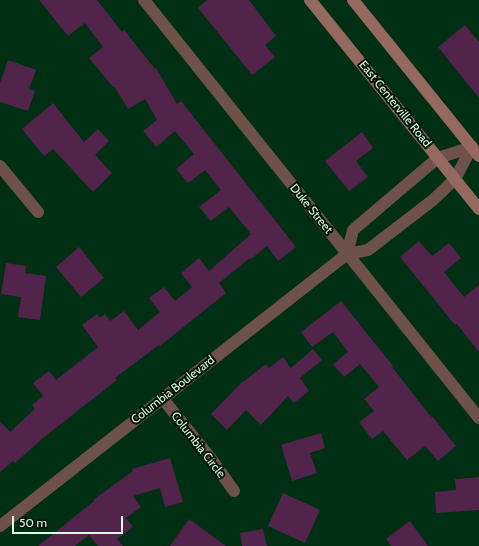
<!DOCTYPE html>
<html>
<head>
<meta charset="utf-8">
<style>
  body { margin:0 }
  #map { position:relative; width:479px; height:546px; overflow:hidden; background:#002f13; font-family:Cabin,sans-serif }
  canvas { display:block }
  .scale { position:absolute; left:12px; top:516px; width:111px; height:18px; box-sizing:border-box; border:2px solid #defce5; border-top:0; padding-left:5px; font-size:12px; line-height:14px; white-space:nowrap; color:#defce5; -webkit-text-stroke:3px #001405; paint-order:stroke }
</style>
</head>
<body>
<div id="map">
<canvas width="479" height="546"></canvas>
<div class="scale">50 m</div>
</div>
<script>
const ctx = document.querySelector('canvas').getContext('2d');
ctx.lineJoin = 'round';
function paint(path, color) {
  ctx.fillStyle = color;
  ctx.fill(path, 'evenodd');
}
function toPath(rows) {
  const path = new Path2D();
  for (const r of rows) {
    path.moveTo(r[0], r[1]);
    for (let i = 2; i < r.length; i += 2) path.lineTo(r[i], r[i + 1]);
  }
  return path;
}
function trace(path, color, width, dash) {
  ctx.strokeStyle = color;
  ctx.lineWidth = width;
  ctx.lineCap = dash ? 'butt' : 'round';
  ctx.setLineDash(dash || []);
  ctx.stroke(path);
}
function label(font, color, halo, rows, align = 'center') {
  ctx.font = font + ' Cabin,sans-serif';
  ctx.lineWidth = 4;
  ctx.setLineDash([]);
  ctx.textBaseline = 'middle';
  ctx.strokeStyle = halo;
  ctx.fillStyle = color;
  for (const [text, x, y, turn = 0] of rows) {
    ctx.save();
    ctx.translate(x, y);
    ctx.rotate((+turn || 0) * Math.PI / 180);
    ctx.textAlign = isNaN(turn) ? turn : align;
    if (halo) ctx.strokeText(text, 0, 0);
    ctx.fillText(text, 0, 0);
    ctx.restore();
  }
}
paint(toPath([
  [39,0,97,0,122,32,124,30,155,69,156,68,177,104,181,101,296,247,278,261,267,246,251,259,250,258,219,283,226,293,160,346,159,345,115,378,117,380,43,438,15,463,13,461,0,472,0,421,10,432,35,409,32,405,43,396,33,383,49,371,56,380,98,347,82,325,97,314,100,318,105,314,110,321,124,311,138,330,160,312,149,298,164,287,175,301,192,287,181,273,199,258,209,271,251,234,229,207,211,221,199,207,221,190,205,170,188,183,176,169,194,154,175,131,156,147,143,131,157,120,145,99,128,109,114,86,113,87,89,58,103,47,85,23,68,36],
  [207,0,249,0,276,36,265,45,275,57,252,75,228,45,198,8],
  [465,25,479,42,479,98,438,47],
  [8,60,36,70,29,89,35,91,28,111,0,102,0,83],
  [53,103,84,142,98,129,109,141,95,155,112,173,93,192,53,149,44,156,22,129],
  [362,132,373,148,356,161,368,177,349,191,325,161],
  [419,241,432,256,449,243,461,258,444,272,464,297,479,285,479,352,457,324,455,325,400,257],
  [79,247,104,278,81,297,56,267],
  [6,263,26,266,25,273,46,276,40,320,18,317,21,297,1,294],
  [341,301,393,366,392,367,431,417,432,416,456,446,438,461,425,446,407,460,383,431,372,439,359,422,374,411,364,399,379,387,360,364,344,377,333,364,348,352,333,332,312,347,301,332],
  [313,349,322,360,300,378,309,391,294,403,288,396,261,425,246,410,227,430,211,414,242,382,243,382,266,364,269,368,283,357,291,368],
  [321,433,325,448,310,453,317,473,292,481,281,445],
  [170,458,183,502,165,507,160,488,133,496,141,507,126,518,133,527,117,539,123,546,98,546,89,535,75,546,38,546,94,501,93,500,133,471,132,469],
  [479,477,479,510,436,513,435,492,456,490,455,479],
  [283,493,320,510,305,543,268,526],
  [189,519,226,546,170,546],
  [410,521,428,546,391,546,386,539],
  [263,529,267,546,242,546,240,533]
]), '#52244c');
trace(toPath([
  [144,0,479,418],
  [472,147,455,179,433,200,368,250,347,254,353,230,433,162,438,158,472,147],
  [0,166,38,212],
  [163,399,212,460,234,491],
  [0,526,347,254]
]), '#6e514b', 12);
trace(toPath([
  [310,0,479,209],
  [353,0,479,156]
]), '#966960', 12);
label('12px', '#defce5', '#001405', [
  ["East Centerville Road",395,104,51],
  ["Duke Street",311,209,51],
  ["Columbia Boulevard",173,390,-38],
  ["Columbia Circle",198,445,52]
]);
</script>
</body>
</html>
